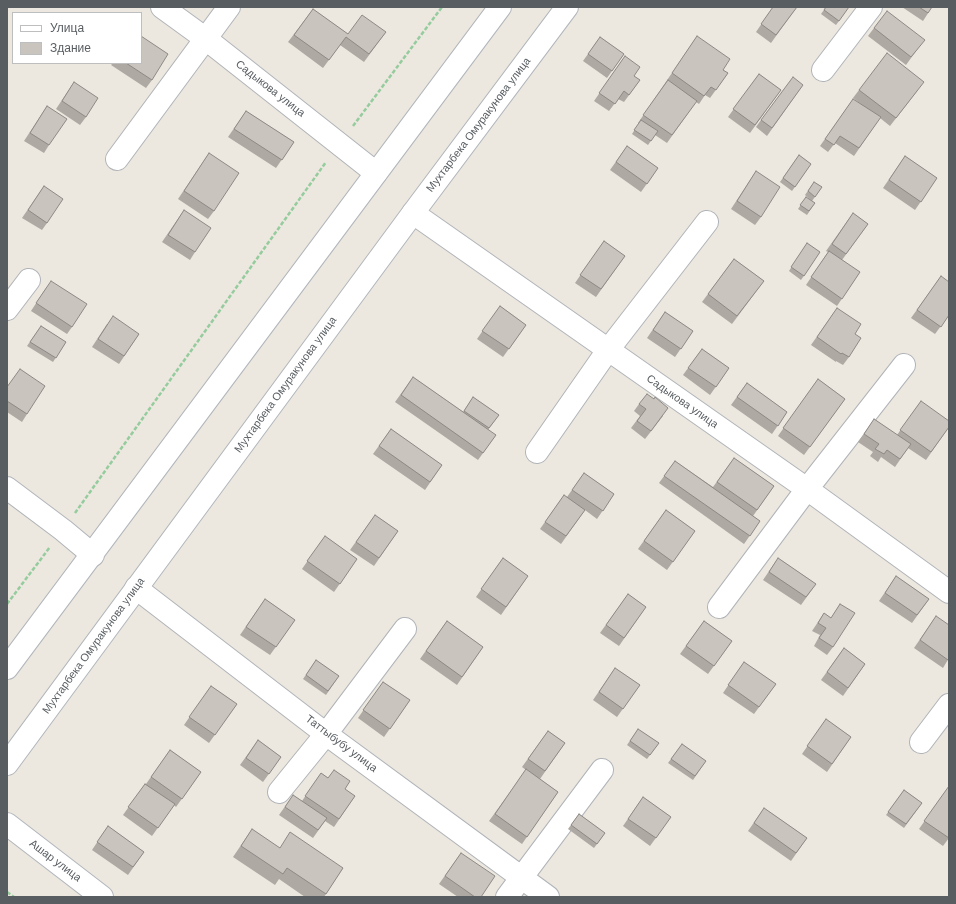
<!DOCTYPE html>
<html>
<head>
<meta charset="utf-8">
<style>
  body { margin:0 }
  #map { position:relative; width:956px; height:904px; overflow:hidden; background:#ece7df; font-family:"DM Sans",sans-serif }
  canvas { display:block }
  .frame { position:absolute; inset:0; border:8px solid #585d61; pointer-events:none }
  .legend { position:absolute; left:12px; top:12px; width:130px; height:52px; box-sizing:border-box; background:#fff; border:1px solid #bcbec0; margin:0; padding:5px 7px; list-style:none; font-size:12px; color:#585d61 }
  .legend li { display:flex; align-items:center; gap:8px; height:20px }
  .legend b { width:20px; border:1px solid #bcbec0 }
</style>
</head>
<body>
<div id="map">
<canvas width="956" height="904"></canvas>
<div class="frame"></div>
<ul class="legend">
<li><b style="height:5px;background:#fff"></b>Улица</li>
<li><b style="height:11px;background:#cac4be"></b>Здание</li>
</ul>
</div>
<script>
const ctx = document.querySelector('canvas').getContext('2d');
ctx.lineJoin = 'round';
function toPath(rows) {
  const path = new Path2D();
  for (const r of rows) {
    path.moveTo(r[0], r[1]);
    for (let i = 2; i < r.length; i += 2) path.lineTo(r[i], r[i + 1]);
  }
  return path;
}
function trace(path, color, width, dash) {
  ctx.strokeStyle = color;
  ctx.lineWidth = width;
  ctx.lineCap = dash ? 'butt' : 'round';
  ctx.setLineDash(dash || []);
  ctx.stroke(path);
}
function paint(path, color) {
  ctx.fillStyle = color;
  ctx.fill(path, 'evenodd');
}
function label(font, color, halo, rows, align = 'center') {
  ctx.font = font + ' "DM Sans",sans-serif';
  ctx.lineWidth = 3;
  ctx.setLineDash([]);
  ctx.textBaseline = 'middle';
  ctx.strokeStyle = halo;
  ctx.fillStyle = color;
  for (const [text, x, y, turn = 0] of rows) {
    ctx.save();
    ctx.translate(x, y);
    ctx.rotate((+turn || 0) * Math.PI / 180);
    ctx.textAlign = isNaN(turn) ? turn : align;
    if (halo) ctx.strokeText(text, 0, 0);
    ctx.fillText(text, 0, 0);
    ctx.restore();
  }
}
const street = toPath([
  [162,7,206,39,376,173],
  [823,70,871,7],
  [117,159,229,7],
  [413,213,807,489,949,592],
  [7,309,29,280],
  [537,452,608,350,707,222],
  [7,488,63,530,93,555],
  [136,588,326,734,548,897],
  [719,607,807,489,904,365],
  [921,742,949,705],
  [279,792,326,734,405,629],
  [507,897,602,770]
]);
const secondary = toPath([
  [7,668,500,7],
  [7,764,413,213,567,7],
  [7,824,102,897]
]);
trace(street, '#b0b4b8', 24);
trace(secondary, '#b1b6bb', 24);
trace(toPath([
  [353,126,442,7],
  [75,513,326,162],
  [7,604,50,547],
  [7,892,14,897]
]), '#95cc9d', 2.5, [4, 2]);
trace(street, '#fff', 22);
trace(secondary, '#fff', 22);
paint(toPath([
  [773,7,797,7,771,43,756,32],
  [826,7,839,21,836,25,821,14],
  [902,7,932,7,923,21],
  [313,9,348,34,386,32,364,62,340,45,323,68,288,42],
  [874,28,919,47,906,65,868,36],
  [697,36,723,70,728,73,710,98,705,95,699,104,696,102,667,143,655,135,648,145,632,134,639,123,638,123],
  [600,37,624,54,607,78,583,61],
  [625,56,634,76,640,80,624,102,618,99,609,111,594,101],
  [113,63,141,63,152,80,146,88,111,65],
  [759,74,781,90,750,133,728,117],
  [74,82,86,117,80,125,56,109],
  [803,85,767,136,756,127,761,120],
  [859,90,918,90,890,126,880,118,854,156,835,143,828,152,820,146,853,99,862,105,853,98],
  [47,106,49,145,44,153,24,141],
  [246,111,294,142,276,168,228,137],
  [627,146,658,168,641,192,610,170],
  [209,153,214,211,208,219,178,199],
  [799,155,811,164,792,191,780,182],
  [905,156,937,178,915,210,883,188],
  [756,171,761,217,755,225,731,209],
  [814,182,822,187,812,201,805,195],
  [44,186,47,223,42,230,22,218],
  [806,197,815,203,807,215,798,209],
  [184,210,195,252,190,260,162,242],
  [853,213,868,224,842,260,860,272,837,306,806,285,828,252,826,251],
  [604,241,625,256,596,297,575,283],
  [807,243,820,252,801,280,789,271],
  [734,259,764,281,732,324,702,302],
  [941,276,949,315,935,334,911,318],
  [46,288,72,327,67,334,31,311],
  [500,306,526,325,503,357,477,339],
  [837,308,849,357,843,365,836,361,836,362,811,345],
  [665,312,693,331,675,357,647,338],
  [107,324,139,334,119,364,92,347],
  [41,326,66,342,53,362,27,346],
  [702,349,729,368,710,395,683,375],
  [413,377,463,412,473,397,499,415,488,430,496,435,478,460,395,402],
  [818,379,845,399,804,455,778,436],
  [747,383,787,412,772,434,731,405],
  [7,387,27,414,22,422,7,412],
  [921,401,949,427,926,460,908,448,895,467,881,457,878,462,870,456,873,452,858,442,874,419,897,435],
  [639,404,663,416,645,439,631,428,640,416,634,411],
  [391,429,442,465,425,490,373,454],
  [734,458,774,486,753,516,760,521,744,544,659,483,675,461,713,487],
  [584,473,614,494,597,519,585,510,561,544,540,529,564,495,567,497],
  [666,510,695,531,667,570,638,549],
  [375,515,398,531,374,566,350,550],
  [325,536,357,559,334,592,302,569],
  [503,558,528,576,501,615,476,597],
  [778,558,816,584,801,605,763,580],
  [896,576,929,599,912,623,879,601],
  [628,594,646,607,619,646,600,633],
  [265,599,295,620,270,655,240,635],
  [840,604,833,647,827,655,814,646,820,635,812,631,824,613,831,618],
  [936,616,949,658,943,668,914,648],
  [447,621,483,647,457,685,420,659],
  [704,621,732,641,708,674,680,654],
  [844,648,865,664,843,696,821,680],
  [316,660,339,676,326,695,303,679],
  [744,662,776,684,754,714,723,693],
  [615,668,640,685,617,717,593,700],
  [383,682,410,700,384,737,358,718],
  [211,686,237,704,209,743,184,725],
  [826,719,851,737,827,772,802,754],
  [638,729,659,743,647,759,627,745],
  [548,731,565,743,540,779,558,792,522,844,489,821,526,770,522,767],
  [258,740,281,757,263,782,240,765],
  [682,744,706,761,693,780,668,763],
  [170,750,201,772,176,807,174,805,152,836,123,815,145,784,146,784],
  [321,773,355,796,334,827,325,821,313,838,279,815,293,795,302,801],
  [949,786,949,838,943,846,919,829],
  [904,790,922,803,904,828,886,815],
  [643,797,671,817,650,846,623,826],
  [764,808,807,838,791,861,748,831],
  [579,814,605,833,594,848,568,829],
  [108,826,144,852,128,875,92,850],
  [252,829,279,848,343,868,324,897,305,897,279,879,275,885,233,857],
  [461,853,481,897,458,897,439,884]
]), '#aea9a3');
const building = toPath([
  [773,7,797,7,776,35,761,24,773,7],
  [826,7,849,7,839,21,824,10,826,7],
  [919,7,932,7,928,13,919,7],
  [313,9,348,34,362,15,386,32,369,54,346,37,329,60,294,35,313,9],
  [887,11,925,40,911,57,874,28,887,11],
  [141,36,168,54,152,80,126,63,141,63,141,36],
  [697,36,730,59,723,70,728,73,716,90,711,87,704,96,672,73,697,36],
  [600,37,624,54,612,71,588,54,600,37],
  [887,53,924,82,896,118,859,90,887,53],
  [625,56,640,67,634,76,640,80,629,95,624,91,615,104,599,93,625,56],
  [759,74,781,90,755,125,733,109,759,74],
  [793,77,803,85,772,128,761,120,793,77],
  [668,80,697,101,672,135,643,115,668,80],
  [74,82,98,98,86,117,62,101,74,82],
  [853,99,881,117,859,148,840,136,834,145,825,139,853,99],
  [47,106,67,119,49,145,30,133,47,106],
  [246,111,294,142,282,160,234,129,246,111],
  [641,120,658,131,651,141,634,130,641,120],
  [627,146,658,168,647,184,616,162,627,146],
  [209,153,239,173,214,211,184,191,209,153],
  [799,155,811,164,795,187,783,178,799,155],
  [905,156,937,178,921,202,889,180,905,156],
  [756,171,780,187,761,217,737,201,756,171],
  [814,182,822,187,815,197,808,191,814,182],
  [44,186,63,199,47,223,28,210,44,186],
  [806,197,815,203,809,211,800,205,806,197],
  [184,210,211,228,195,252,168,235,184,210],
  [853,213,868,224,846,254,832,244,853,213],
  [604,241,625,256,601,289,580,275,604,241],
  [807,243,820,252,804,276,791,267,807,243],
  [829,251,860,272,842,299,811,277,829,251],
  [734,259,764,281,737,316,708,294,734,259],
  [941,276,949,282,949,315,941,327,917,310,941,276],
  [51,281,87,304,72,327,36,303,51,281],
  [500,306,526,325,509,349,482,331,500,306],
  [837,308,861,324,855,334,861,338,849,357,842,353,841,354,817,337,837,308],
  [665,312,693,331,681,349,653,330,665,312],
  [113,316,139,334,124,356,98,339,113,316],
  [41,326,66,342,56,358,30,342,41,326],
  [702,349,729,368,716,387,688,368,702,349],
  [20,369,45,386,27,414,7,401,7,387,20,369],
  [413,377,496,435,483,453,401,395,413,377],
  [818,379,845,399,810,447,783,428,818,379],
  [747,383,787,412,778,426,737,397,747,383],
  [647,394,654,399,655,397,668,408,651,431,637,421,646,409,639,404,647,394],
  [473,397,499,415,489,428,464,411,473,397],
  [921,401,949,421,949,427,931,452,900,430,921,401],
  [874,419,911,444,900,459,887,450,884,454,875,449,879,444,864,434,874,419],
  [391,429,442,465,430,482,379,446,391,429],
  [734,458,774,486,757,510,717,482,734,458],
  [675,461,760,521,750,536,664,476,675,461],
  [584,473,614,494,603,511,572,490,584,473],
  [564,495,585,510,566,536,545,522,564,495],
  [666,510,695,531,673,562,644,541,666,510],
  [375,515,398,531,379,558,356,542,375,515],
  [325,536,357,559,340,584,307,561,325,536],
  [503,558,528,576,506,607,481,589,503,558],
  [778,558,816,584,806,597,769,572,778,558],
  [896,576,929,599,917,615,885,593,896,576],
  [628,594,646,607,624,638,606,625,628,594],
  [265,599,295,620,276,647,246,627,265,599],
  [840,604,855,613,833,647,819,638,826,628,818,623,824,613,831,618,840,604],
  [936,616,949,625,949,658,948,660,920,640,936,616],
  [447,621,483,647,462,677,426,651,447,621],
  [704,621,732,641,714,666,686,646,704,621],
  [844,648,865,664,848,688,827,672,844,648],
  [316,660,339,676,328,691,306,675,316,660],
  [744,662,776,684,759,707,728,685,744,662],
  [615,668,640,685,623,709,599,692,615,668],
  [383,682,410,700,390,729,363,710,383,682],
  [211,686,237,704,215,735,189,717,211,686],
  [826,719,851,737,832,764,807,746,826,719],
  [638,729,659,743,650,755,630,741,638,729],
  [548,731,565,743,545,771,528,759,548,731],
  [258,740,281,757,269,774,246,758,258,740],
  [682,744,706,761,695,776,671,759,682,744],
  [170,750,201,772,182,799,151,777,170,750],
  [526,769,558,792,527,837,495,814,526,769],
  [334,770,350,781,345,789,355,796,339,819,305,796,321,773,328,778,334,770],
  [145,784,175,804,158,828,128,807,145,784],
  [949,786,949,838,924,821,949,786],
  [904,790,922,803,906,824,888,812,904,790],
  [293,795,327,818,318,830,285,807,293,795],
  [643,797,671,817,656,838,628,819,643,797],
  [764,808,807,838,796,853,754,823,764,808],
  [579,814,605,833,597,844,571,825,579,814],
  [108,826,144,852,133,867,97,842,108,826],
  [252,829,280,848,290,832,343,868,326,894,287,868,283,874,241,846,252,829],
  [461,853,495,876,481,897,475,897,445,876,461,853]
]);
paint(building, '#cac4be');
trace(building, '#8d8985', 1);
label('11px', '#585d61', '#fff', [
  ["Садыкова улица",270,89,38],
  ["Мухтарбека Омуракунова улица",479,125,-53],
  ["Мухтарбека Омуракунова улица",286,385,-54],
  ["Садыкова улица",682,402,35],
  ["Мухтарбека Омуракунова улица",94,646,-54],
  ["Таттыбубу улица",341,744,37],
  ["Ашар улица",55,861,37]
]);
</script>
</body>
</html>
